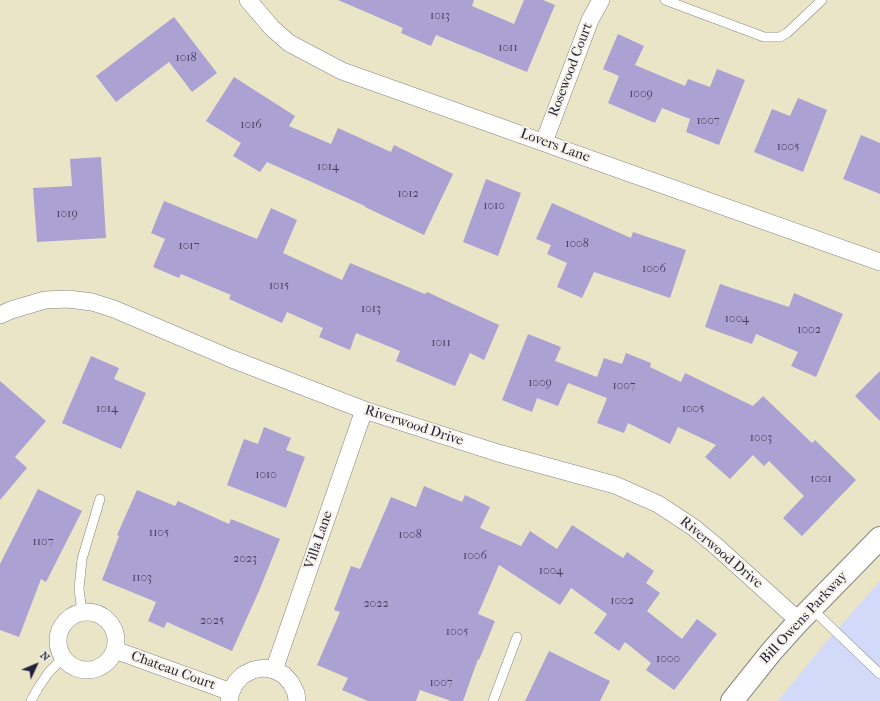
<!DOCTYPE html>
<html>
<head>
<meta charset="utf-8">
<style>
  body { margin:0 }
  #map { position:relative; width:880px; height:701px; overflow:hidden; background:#ebe5c7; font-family:"IM FELL French Canon",serif }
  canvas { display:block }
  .north { position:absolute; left:16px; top:645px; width:40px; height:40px; -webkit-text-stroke:3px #f7f3e8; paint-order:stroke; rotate:46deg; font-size:11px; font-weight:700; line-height:16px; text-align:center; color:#22223b }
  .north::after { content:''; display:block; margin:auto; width:14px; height:18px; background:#22223b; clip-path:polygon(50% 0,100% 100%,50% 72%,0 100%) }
</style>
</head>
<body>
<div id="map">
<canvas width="880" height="701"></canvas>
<div class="north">N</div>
</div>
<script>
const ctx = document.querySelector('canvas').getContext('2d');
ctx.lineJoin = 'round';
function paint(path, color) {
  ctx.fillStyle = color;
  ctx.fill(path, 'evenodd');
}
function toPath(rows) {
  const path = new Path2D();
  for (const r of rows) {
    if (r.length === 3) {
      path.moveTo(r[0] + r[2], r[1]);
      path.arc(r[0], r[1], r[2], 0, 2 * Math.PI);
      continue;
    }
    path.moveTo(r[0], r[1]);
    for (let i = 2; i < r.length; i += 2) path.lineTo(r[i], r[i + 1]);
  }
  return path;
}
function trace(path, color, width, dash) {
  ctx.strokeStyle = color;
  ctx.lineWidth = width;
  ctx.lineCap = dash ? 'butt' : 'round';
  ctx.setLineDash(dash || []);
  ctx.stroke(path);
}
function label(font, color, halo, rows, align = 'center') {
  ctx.font = font + ' "IM FELL French Canon",serif';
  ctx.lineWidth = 4;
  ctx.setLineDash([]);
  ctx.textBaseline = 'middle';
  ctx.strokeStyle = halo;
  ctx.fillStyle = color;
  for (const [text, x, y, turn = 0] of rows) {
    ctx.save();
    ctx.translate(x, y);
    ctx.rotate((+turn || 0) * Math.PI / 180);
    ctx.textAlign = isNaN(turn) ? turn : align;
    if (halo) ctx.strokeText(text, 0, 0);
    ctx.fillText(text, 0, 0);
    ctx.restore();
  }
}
paint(toPath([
  [880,581,880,701,778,701,821,648]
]), '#d3d9f9');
paint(toPath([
  [338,0,474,0,472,6,514,24,524,0,543,0,555,5,527,72,436,35,431,46,401,33,403,28],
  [174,17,217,73,192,92,169,62,116,102,96,76],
  [618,34,644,46,635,65,685,86,688,79,710,87,717,69,745,80,719,145,686,132,690,119,662,108,655,123,608,103,619,76,603,69],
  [234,77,295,116,289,126,331,144,338,128,391,152,394,145,453,174,424,235,365,207,365,206,267,162,260,172,233,156,241,143,206,121],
  [798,98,827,110,803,172,754,152,772,109,790,116],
  [861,135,880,143,880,194,843,179],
  [101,157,106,238,37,242,33,188,72,186,70,159],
  [486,179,521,193,498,256,463,242],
  [164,201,257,239,271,208,297,220,283,253,342,280,350,263,425,294,427,292,499,325,484,360,470,353,455,386,396,361,400,351,356,333,350,350,319,337,323,328,287,312,282,323,229,299,231,295,181,274,179,278,153,267,165,239,151,233],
  [552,203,631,238,633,232,686,250,670,298,594,272,582,298,557,287,567,263,547,254,551,245,536,239],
  [720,284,789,307,794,293,843,314,816,377,791,366,798,352,756,334,752,344,705,327],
  [528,334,561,347,555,361,597,377,604,358,622,364,626,353,651,363,650,367,681,382,685,373,753,406,763,396,812,443,815,440,856,480,802,536,783,518,804,496,769,461,764,466,753,455,730,479,705,457,716,445,678,427,670,444,628,423,624,433,597,423,607,398,568,383,558,406,537,398,532,412,502,400],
  [91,356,119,368,114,379,146,393,121,449,62,423],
  [880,371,880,421,855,396],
  [0,381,46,421,15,457,27,468,0,500],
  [264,427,291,438,286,450,305,457,286,508,227,485,244,439,258,444],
  [424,486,462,502,465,495,490,507,480,528,521,546,530,531,557,549,572,525,623,558,627,552,654,571,646,583,660,593,647,611,682,639,697,619,717,634,674,690,646,670,651,663,625,642,619,651,594,633,607,614,571,588,560,605,499,565,478,614,495,621,479,660,478,659,463,701,451,701,420,690,416,701,368,701,342,690,348,678,317,665,340,612,334,610,351,566,360,569,391,497,416,507],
  [38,489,82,511,46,582,41,579,19,637,0,630,0,564],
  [137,490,175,506,178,501,229,524,231,519,280,539,259,591,232,651,167,622,164,628,148,621,156,602,102,580,119,536,117,535],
  [549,651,610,681,600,701,525,701]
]), '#aba1d3');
const service = toPath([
  [665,0,764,37,780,37,787,33,822,0],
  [811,608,880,674],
  [82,612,79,589,82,559,100,499],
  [31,701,38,688,49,672,64,657],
  [493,701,517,637]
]);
const minor = toPath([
  [248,0,272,28,289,43,342,71,880,262],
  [544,142,590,20,601,0],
  [0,315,11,310,45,300,68,299,92,302,114,309,232,359,364,410,498,453,615,485,658,504,693,527,716,546,799,621],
  [87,641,29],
  [115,650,231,692],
  [274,670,364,410],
  [229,701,231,692,236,682,243,675,253,670,264,668,274,670,284,675,291,683,296,693,297,701]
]);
const secondary = toPath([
  [732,701,772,651,799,621,880,538]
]);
trace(service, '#868481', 10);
trace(minor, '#868481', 18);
trace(secondary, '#868481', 24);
trace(service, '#fff', 9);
trace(minor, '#fff', 17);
trace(secondary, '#fff', 22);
label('12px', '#444261', null, [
  ["1013",440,16],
  ["1011",508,48],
  ["1018",186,58],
  ["1009",641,94],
  ["1007",708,121],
  ["1016",251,125],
  ["1005",788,147],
  ["1014",328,167],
  ["1012",408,194],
  ["1010",494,206],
  ["1019",67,214],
  ["1008",577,244],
  ["1017",189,246],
  ["1006",654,269],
  ["1015",279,286],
  ["1013",371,309],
  ["1004",737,319],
  ["1002",809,330],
  ["1011",441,343],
  ["1009",540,383],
  ["1007",624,386],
  ["1014",107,409],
  ["1005",693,409],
  ["1003",761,438],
  ["1010",266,475],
  ["1001",821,479],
  ["1105",159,533],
  ["1008",410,535],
  ["1107",43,542],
  ["1006",475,556],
  ["2023",245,559],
  ["1004",551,571],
  ["1103",142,578],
  ["1002",622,601],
  ["2022",376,604],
  ["2025",212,621],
  ["1005",457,632],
  ["1000",668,659],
  ["1007",441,683]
]);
label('14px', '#22223b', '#f7f3e8', [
  ["Rosewood Court",571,70,-69],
  ["Lovers Lane",555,146,20],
  ["Riverwood Drive",414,426,18],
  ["Villa Lane",319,540,-71],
  ["Riverwood Drive",721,553,40],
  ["Bill Owens Parkway",804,618,-47],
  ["Chateau Court",173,671,20]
]);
</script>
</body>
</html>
